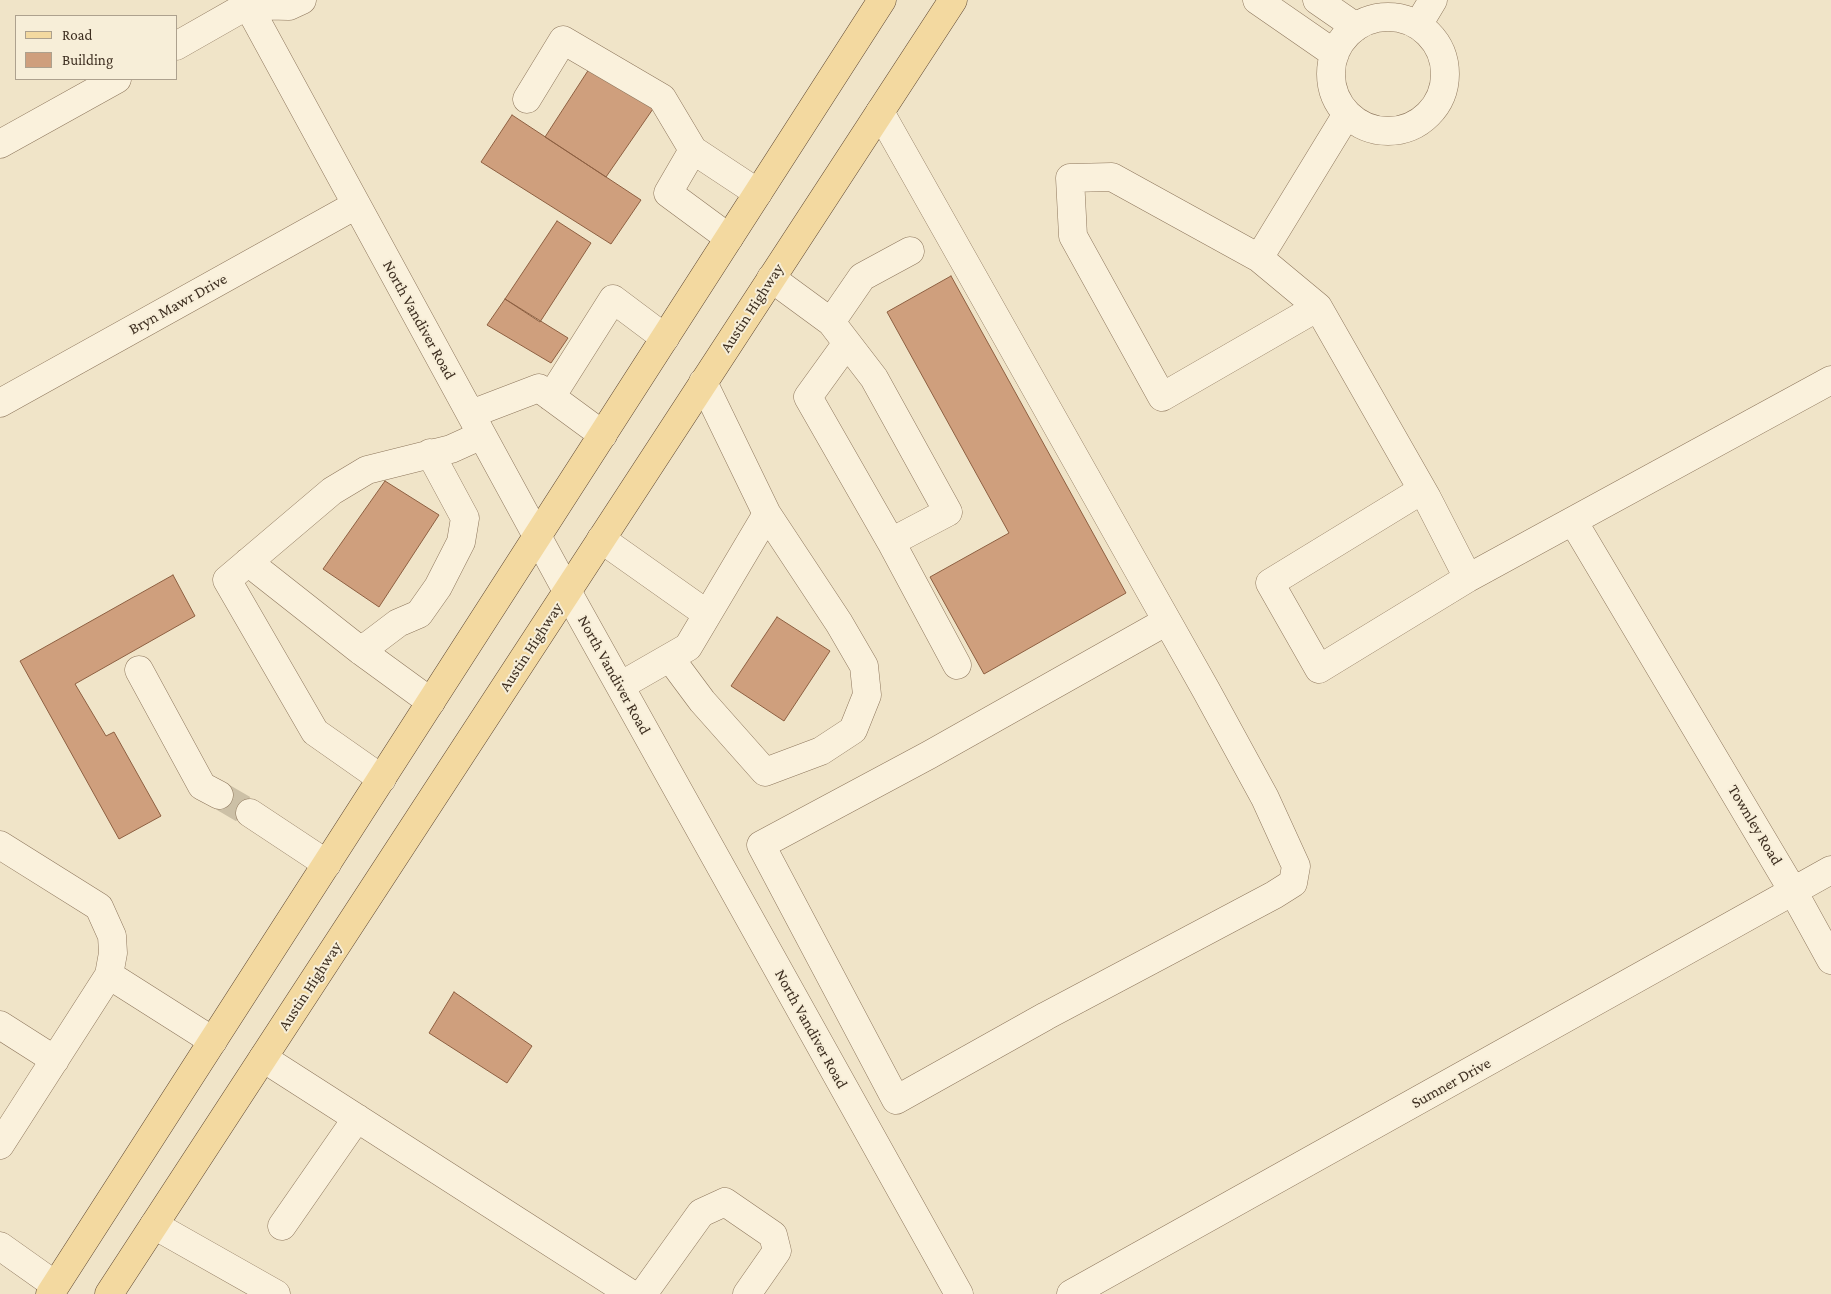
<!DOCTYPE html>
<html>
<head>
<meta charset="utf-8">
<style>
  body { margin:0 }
  #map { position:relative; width:1831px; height:1294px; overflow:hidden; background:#f0e4c8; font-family:"Crimson Pro",serif }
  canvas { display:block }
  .legend { position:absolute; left:15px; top:15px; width:162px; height:65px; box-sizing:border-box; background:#f7eed8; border:1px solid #ada18e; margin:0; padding:6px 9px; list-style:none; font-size:15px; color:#3d2e20 }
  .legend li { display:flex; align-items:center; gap:10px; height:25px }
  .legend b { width:25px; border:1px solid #ada18e }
</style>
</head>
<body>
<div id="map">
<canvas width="1831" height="1294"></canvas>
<ul class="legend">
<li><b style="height:6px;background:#f3d9a0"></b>Road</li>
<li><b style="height:14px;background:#cf9f7d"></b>Building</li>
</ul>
</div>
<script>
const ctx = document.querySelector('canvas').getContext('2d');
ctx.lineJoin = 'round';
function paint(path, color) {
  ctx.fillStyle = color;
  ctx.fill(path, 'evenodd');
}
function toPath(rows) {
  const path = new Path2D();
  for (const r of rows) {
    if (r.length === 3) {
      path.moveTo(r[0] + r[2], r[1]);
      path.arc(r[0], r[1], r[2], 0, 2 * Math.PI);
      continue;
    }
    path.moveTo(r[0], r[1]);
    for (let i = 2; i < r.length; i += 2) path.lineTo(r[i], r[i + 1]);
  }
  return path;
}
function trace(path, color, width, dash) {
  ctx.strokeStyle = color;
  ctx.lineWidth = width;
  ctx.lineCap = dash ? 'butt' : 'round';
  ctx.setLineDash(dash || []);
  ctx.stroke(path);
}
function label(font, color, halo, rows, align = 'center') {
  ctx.font = font + ' "Crimson Pro",serif';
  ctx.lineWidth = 4;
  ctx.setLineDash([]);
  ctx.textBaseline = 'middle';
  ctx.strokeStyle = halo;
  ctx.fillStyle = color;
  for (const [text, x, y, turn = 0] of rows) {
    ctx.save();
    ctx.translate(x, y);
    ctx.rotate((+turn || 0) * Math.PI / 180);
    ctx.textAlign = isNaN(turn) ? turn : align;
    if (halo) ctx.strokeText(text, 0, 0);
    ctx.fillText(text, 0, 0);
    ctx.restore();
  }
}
const building = toPath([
  [591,66,655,106,606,177,545,137,591,66],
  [512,115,641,200,611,244,481,162,512,115],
  [557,221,591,243,540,322,505,299,557,221],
  [951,276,1126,593,984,674,930,577,1009,533,887,312,951,276],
  [505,299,568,338,551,363,487,325,505,299],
  [385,481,439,515,379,607,323,569,385,481],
  [173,575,195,616,75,684,106,736,114,732,161,816,119,839,20,661,173,575],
  [777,617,830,651,784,721,731,686,777,617],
  [454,992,532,1046,507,1083,429,1033,454,992]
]);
paint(building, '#cf9f7d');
trace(building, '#8d5f41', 1);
trace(toPath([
  [219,795,250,813]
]), '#ccc0a6', 28, [28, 14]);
const minor = toPath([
  [245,0,567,591,959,1294],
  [1257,0,1335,54],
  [1317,0,1356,27],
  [1388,74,57],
  [1418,25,1433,0],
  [176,46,248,5,289,6,302,0],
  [527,99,563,40,662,98,693,150,758,193],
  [880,112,1136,566,1206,690,1265,798,1296,866,1293,883,1274,895,1046,1016,896,1100,761,845,929,755,1167,621],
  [1347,114,1259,258,1318,307,1427,498,1468,578,1831,380],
  [0,144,117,79],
  [693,150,668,193,729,238],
  [1259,258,1112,177,1070,178,1073,236,1162,397,1318,307],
  [771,278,831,322,862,277,910,251],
  [831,322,874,378,948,512,891,542,957,665],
  [847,343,808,397,891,542],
  [551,397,613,299,665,338],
  [0,403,356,205],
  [471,414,539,388,603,435],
  [1422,490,1270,583,1319,669,1468,578],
  [1573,521,1793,891,1831,960],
  [601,539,707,614],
  [248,562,361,651,431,702],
  [361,651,398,623,419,614,438,587,461,542,465,518,430,453],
  [670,658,702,701,765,772,821,751,853,730,867,695,864,666,839,623,767,514],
  [139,670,202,786,219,795],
  [620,686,688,647,767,514,703,382],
  [382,779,315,732,227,580,332,491,367,470,451,449,482,435],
  [250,813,327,864],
  [0,845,99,907,112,936,113,953,109,975],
  [0,1025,55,1060],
  [263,1058,631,1294],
  [0,1145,109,975,213,1041],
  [154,1225,276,1294],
  [282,1226,357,1118],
  [0,1246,55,1285],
  [643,1294,701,1213,725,1202,773,1235,777,1251,747,1294],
  [1071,1294,1831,870]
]);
const major = toPath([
  [50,1294,882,0],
  [109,1294,953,0]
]);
trace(minor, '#8d765c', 29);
trace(major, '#5b4430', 29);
trace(minor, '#faf1dc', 28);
trace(major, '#f3d9a0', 28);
label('16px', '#3d2e20', '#f7eed8', [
  ["Bryn Mawr Drive",178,304,-29],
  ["Austin Highway",752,308,-57],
  ["North Vandiver Road",419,320,61],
  ["Austin Highway",531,647,-57],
  ["North Vandiver Road",614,675,61],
  ["Townley Road",1755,825,59],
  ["Austin Highway",310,986,-57],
  ["North Vandiver Road",811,1029,61],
  ["Sumner Drive",1451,1083,-29]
]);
</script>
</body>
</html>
